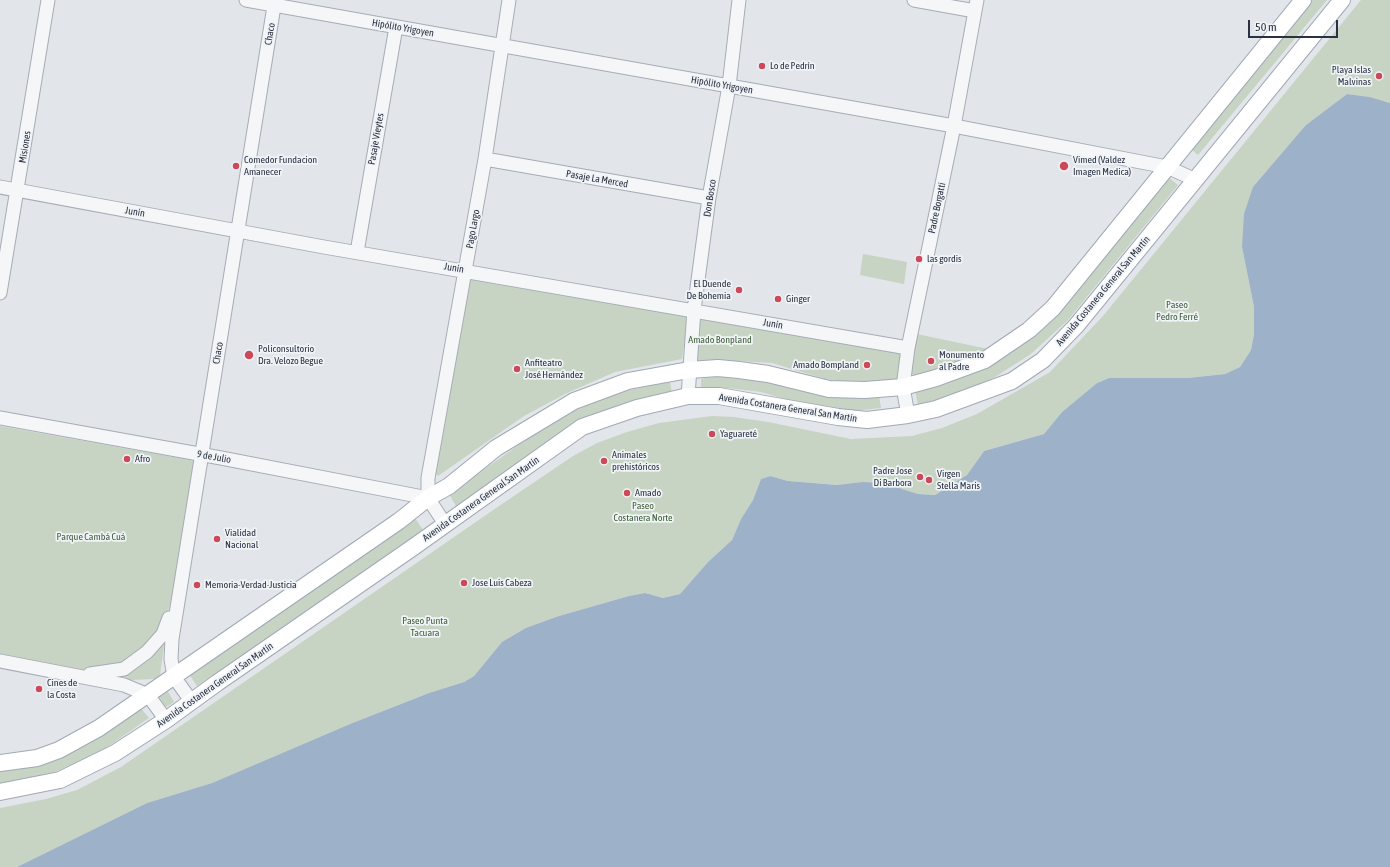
<!DOCTYPE html>
<html>
<head>
<meta charset="utf-8">
<style>
  body { margin:0 }
  #map { position:relative; width:1390px; height:867px; overflow:hidden; background:#e2e5ea; font-family:"Asap Condensed",sans-serif }
  canvas { display:block }
  .scale { position:absolute; left:1248px; top:20px; width:90px; height:18px; box-sizing:border-box; border:2px solid #2a3242; border-top:0; padding-left:5px; font-size:12px; line-height:14px; white-space:nowrap; color:#2a3242; -webkit-text-stroke:3px #f1f4f7; paint-order:stroke }
</style>
</head>
<body>
<div id="map">
<canvas width="1390" height="867"></canvas>
<div class="scale">50 m</div>
</div>
<script>
const ctx = document.querySelector('canvas').getContext('2d');
ctx.lineJoin = 'round';
function paint(path, color) {
  ctx.fillStyle = color;
  ctx.fill(path, 'evenodd');
}
function toPath(rows) {
  const path = new Path2D();
  for (const r of rows) {
    path.moveTo(r[0], r[1]);
    for (let i = 2; i < r.length; i += 2) path.lineTo(r[i], r[i + 1]);
  }
  return path;
}
function trace(path, color, width, dash) {
  ctx.strokeStyle = color;
  ctx.lineWidth = width;
  ctx.lineCap = dash ? 'butt' : 'round';
  ctx.setLineDash(dash || []);
  ctx.stroke(path);
}
function label(font, color, halo, rows, align = 'center') {
  ctx.font = font + ' "Asap Condensed",sans-serif';
  ctx.lineWidth = 3.5;
  ctx.setLineDash([]);
  ctx.textBaseline = 'middle';
  ctx.strokeStyle = halo;
  ctx.fillStyle = color;
  for (const [text, x, y, turn = 0] of rows) {
    ctx.save();
    ctx.translate(x, y);
    ctx.rotate((+turn || 0) * Math.PI / 180);
    ctx.textAlign = isNaN(turn) ? turn : align;
    if (halo) ctx.strokeText(text, 0, 0);
    ctx.fillText(text, 0, 0);
    ctx.restore();
  }
}
paint(toPath([
  [1308,0,1327,0,1198,155,1187,146],
  [1361,0,1390,0,1390,103,1370,97,1347,94,1306,125,1242,247,1254,307,1254,334,1251,350,1240,367,1225,374,1188,378,1109,378,1097,383,1062,412,1044,434,984,451,967,475,935,495,918,494,902,489,890,483,862,482,837,485,788,481,770,476,761,479,753,500,741,519,732,540,708,562,680,594,663,598,645,593,629,596,559,616,502,642,474,676,464,682,429,693,350,724,212,783,147,803,17,867,0,867,0,808,46,799,77,790,121,767,499,506,573,456,597,443,627,432,659,423,712,416,734,417,768,422,851,439,912,436,942,428,977,414,1050,372,1103,316],
  [1167,176,1178,185,1068,320,1031,354,995,377,962,393,918,405,915,390,997,359],
  [863,254,907,262,904,284,860,275],
  [469,275,689,312,682,359,615,372,565,394,524,416,438,476,432,472],
  [701,315,904,352,899,384,873,385,825,379,772,363,738,361,696,361],
  [917,334,988,349,931,372,915,376,910,372],
  [723,375,879,395,881,408,854,411,802,404,761,392,728,388,701,392,701,379],
  [670,381,672,394,570,429,456,506,449,494,550,423,589,404,626,391],
  [0,426,196,461,174,591,165,621,155,639,127,663,94,671,77,671,0,656],
  [415,518,423,530,197,686,189,674],
  [165,638,160,675,155,679,131,680,107,676],
  [166,688,174,702,166,707,157,694],
  [140,707,149,718,100,752,57,771,24,780,0,784,0,769]
]), '#c7d4c3');
paint(toPath([
  [1347,94,1370,97,1390,103,1390,867,17,867,147,803,212,783,350,724,429,693,464,682,474,676,502,642,526,628,559,616,629,596,645,593,663,598,680,594,708,562,732,540,741,519,753,500,761,479,770,476,788,481,837,485,862,482,890,483,902,489,918,494,935,495,967,475,984,451,1044,434,1062,412,1097,383,1109,378,1188,378,1225,374,1240,367,1251,350,1254,334,1254,307,1242,247,1244,214,1253,187,1306,125]
]), '#9db2c9');
const minor = toPath([
  [246,0,954,126,1167,167,1196,180],
  [914,0,975,11],
  [485,159,709,198],
  [0,187,324,247,908,348],
  [357,252,396,27],
  [0,293,48,0],
  [688,396,694,310,709,198,729,86,739,0],
  [908,415,903,387,908,348,954,126,977,0],
  [0,418,221,458,428,498],
  [445,524,428,498,428,478,485,159,509,0],
  [0,661,124,685,148,695,166,720],
  [90,674,124,669,147,652,163,634,169,618],
  [192,702,174,677,171,659,172,639,275,0]
]);
const major = toPath([
  [0,763,37,758,59,750,99,728,399,521,428,498,449,486,496,448,574,401,628,381,689,370,718,368,739,370,768,374,829,389,865,390,903,387,936,378,985,360,1029,330,1053,308,1303,0],
  [0,792,60,780,115,753,166,720,217,683,415,546,582,427,637,408,688,396,719,396,838,417,867,420,908,415,936,409,1012,381,1043,360,1076,326,1342,0]
]);
trace(minor, '#a7acb4', 15);
trace(major, '#a1a9b6', 18);
trace(minor, '#f4f6f8', 13);
trace(major, '#fff', 16);
for (const [x, y, r, color] of [
  [762,66,4,"#cc495a"],
  [1379,76,4,"#cc495a"],
  [236,166,4,"#cc495a"],
  [1064,166,5,"#cc495a"],
  [919,259,4,"#cc495a"],
  [739,290,4,"#cc495a"],
  [778,299,4,"#cc495a"],
  [249,355,5,"#cc495a"],
  [931,361,4,"#cc495a"],
  [867,365,4,"#cc495a"],
  [517,369,4,"#cc495a"],
  [712,434,4,"#cc495a"],
  [127,459,4,"#cc495a"],
  [604,461,4,"#cc495a"],
  [920,477,4,"#cc495a"],
  [929,480,4,"#cc495a"],
  [627,493,4,"#cc495a"],
  [217,539,4,"#cc495a"],
  [464,583,4,"#cc495a"],
  [197,585,4,"#cc495a"],
  [39,689,4,"#cc495a"]
]) {
  const dot = new Path2D();
  dot.arc(x, y, r, 0, 2 * Math.PI);
  ctx.fillStyle = color;
  ctx.fill(dot);
  trace(dot, '#f1f4f7', 1.5);
}
label('10px', '#2a3242', '#f1f4f7', [
  ["Hipólito Yrigoyen",403,28,10],
  ["Chaco",270,34,-81],
  ["Hipólito Yrigoyen",722,85,10],
  ["Pasaje Vieytes",376,139,-80],
  ["Misiones",25,147,-81],
  ["Pasaje La Merced",597,179,10],
  ["Don Bosco",710,198,-81],
  ["Padre Borgatti",937,208,-78],
  ["Junín",135,212,10],
  ["Pago Largo",473,229,-80],
  ["Junín",454,268,10],
  ["Avenida Costanera General San Martín",1103,291,-50],
  ["Junín",773,324,10],
  ["Chaco",218,353,-80],
  ["Avenida Costanera General San Martín",788,408,9],
  ["9 de Julio",214,457,10],
  ["Avenida Costanera General San Martín",481,499,-35],
  ["Avenida Costanera General San Martín",215,685,-35]
]);
label('10px', '#2a3242', '#f1f4f7', [
  ["Lo de Pedrín",770,66],
  ["Playa Islas",1371,70,"right"],
  ["Malvinas",1371,82,"right"],
  ["Comedor Fundacion",244,160],
  ["Amanecer",244,172],
  ["Vimed (Valdez",1073,160],
  ["Imagen Medica)",1073,172],
  ["las gordis",927,259],
  ["El Duende",731,284,"right"],
  ["De Bohemia",731,296,"right"],
  ["Ginger",786,299],
  ["Policonsultorio",258,349],
  ["Dra. Velozo Begue",258,361],
  ["Monumento",939,355],
  ["al Padre",939,367],
  ["Anfiteatro",525,363],
  ["José Hernández",525,375],
  ["Amado Bompland",859,365,"right"],
  ["Yaguareté",720,434],
  ["Animales",612,455],
  ["prehistóricos",612,467],
  ["Afro",135,459],
  ["Padre Jose",912,471,"right"],
  ["Di Barbora",912,483,"right"],
  ["Virgen",937,474],
  ["Stella Maris",937,486],
  ["Amado",635,493],
  ["Vialidad",225,533],
  ["Nacional",225,545],
  ["Jose Luis Cabeza",472,583],
  ["Memoria-Verdad-Justicia",205,585],
  ["Cines de",47,683],
  ["la Costa",47,695]
], 'left');
label('10px', '#3e5d38', '#f1f4f7', [
  ["Paseo",1177,305],
  ["Pedro Ferré",1177,317],
  ["Amado Bonpland",720,340],
  ["Paseo",643,506],
  ["Costanera Norte",643,518],
  ["Parque Cambá Cuá",91,537],
  ["Paseo Punta",425,621],
  ["Tacuara",425,633]
]);
</script>
</body>
</html>
